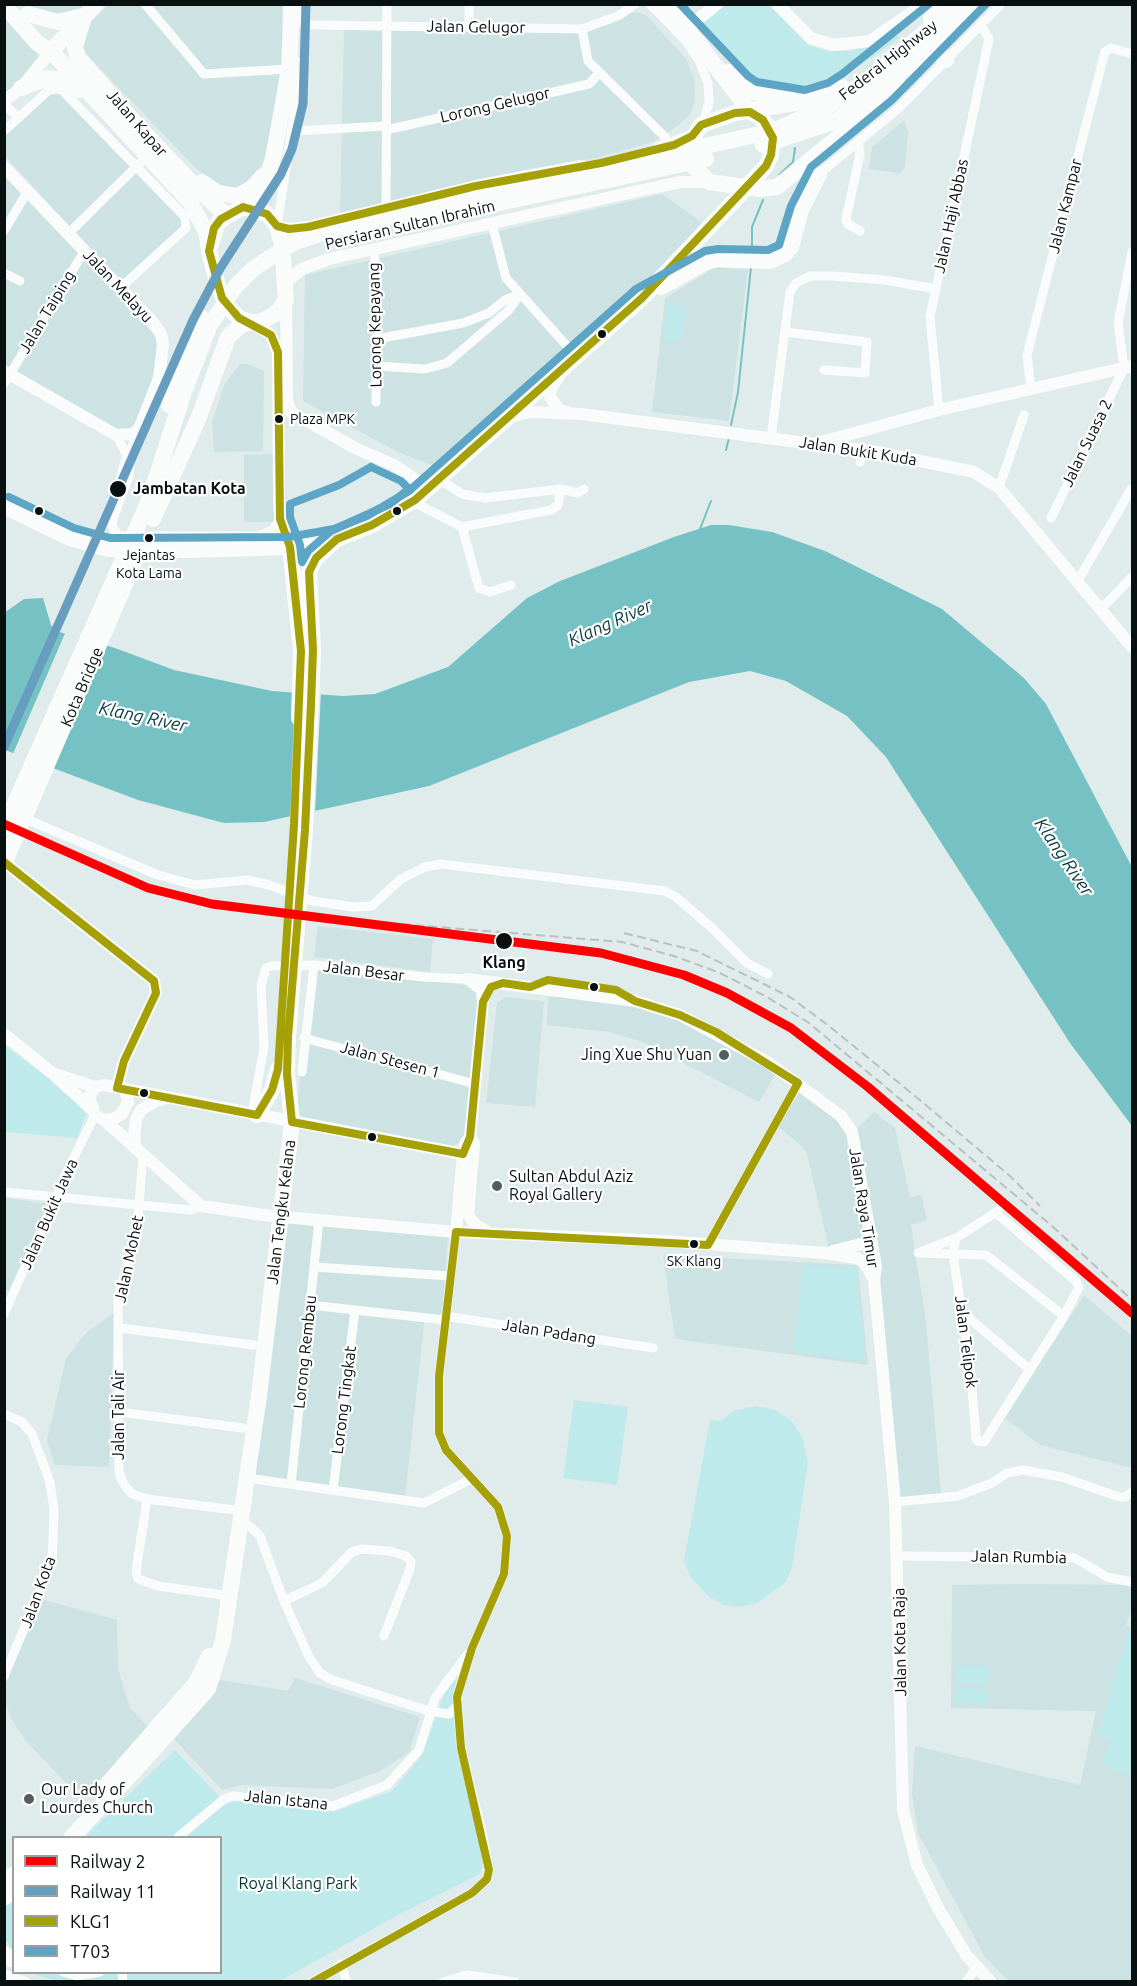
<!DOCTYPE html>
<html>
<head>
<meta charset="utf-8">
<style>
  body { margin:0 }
  #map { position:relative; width:1137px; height:1986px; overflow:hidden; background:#e0ecec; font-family:Ubuntu,sans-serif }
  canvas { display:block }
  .frame { position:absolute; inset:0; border:6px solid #081010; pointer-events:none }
  .legend { position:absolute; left:12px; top:1836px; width:210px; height:138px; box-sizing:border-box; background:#fff; border:2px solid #9c9f9f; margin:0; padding:8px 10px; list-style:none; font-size:18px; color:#081010 }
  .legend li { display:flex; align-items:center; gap:12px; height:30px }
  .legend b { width:30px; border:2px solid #9c9f9f }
</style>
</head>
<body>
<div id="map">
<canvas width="1137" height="1986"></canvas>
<div class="frame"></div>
<ul class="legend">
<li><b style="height:8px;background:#f00"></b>Railway 2</li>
<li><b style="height:8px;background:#679ec0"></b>Railway 11</li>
<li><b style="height:8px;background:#a4a006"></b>KLG1</li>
<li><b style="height:8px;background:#5ca5c5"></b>T703</li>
</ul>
</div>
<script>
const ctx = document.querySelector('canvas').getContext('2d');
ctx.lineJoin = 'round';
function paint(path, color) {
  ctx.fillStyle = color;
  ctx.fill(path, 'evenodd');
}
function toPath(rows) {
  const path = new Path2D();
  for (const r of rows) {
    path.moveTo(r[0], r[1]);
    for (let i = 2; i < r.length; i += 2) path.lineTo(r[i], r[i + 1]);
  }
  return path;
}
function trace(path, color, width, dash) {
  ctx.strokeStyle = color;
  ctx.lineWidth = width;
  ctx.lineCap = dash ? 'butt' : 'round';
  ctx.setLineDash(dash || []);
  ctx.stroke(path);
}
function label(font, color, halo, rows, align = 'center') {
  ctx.font = font + ' Ubuntu,sans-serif';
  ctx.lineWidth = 4.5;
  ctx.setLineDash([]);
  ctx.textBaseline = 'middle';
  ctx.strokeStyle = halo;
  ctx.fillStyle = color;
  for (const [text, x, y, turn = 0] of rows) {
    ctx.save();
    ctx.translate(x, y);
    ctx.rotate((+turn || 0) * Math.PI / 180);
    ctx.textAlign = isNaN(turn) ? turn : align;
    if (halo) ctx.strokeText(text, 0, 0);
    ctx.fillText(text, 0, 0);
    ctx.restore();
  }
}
paint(toPath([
  [28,5,89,5,58,19,34,11],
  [108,5,282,5,282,67,270,132,263,163,246,184,236,190,226,189,197,169,82,50,85,28],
  [638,12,646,15,686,59,694,78,695,102,690,114,679,125,653,142,596,158,524,170,340,213,344,28,586,31,632,13],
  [4,17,41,59,4,96],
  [60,92,182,218,183,227,121,282,5,156,5,135,50,93],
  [904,120,908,132,905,167,900,173,869,169,872,147],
  [4,175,156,336,159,344,155,377,136,426,131,429,118,431,5,366],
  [662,194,704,224,640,290,445,464,434,466,398,452,303,401,305,275],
  [716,267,748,270,729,421,652,412,665,298],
  [240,364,248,364,264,371,263,451,214,452,212,422,225,383],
  [276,454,275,522,244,522,244,455],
  [318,926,433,939,430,972,314,957],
  [309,968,476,986,479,989,465,1136,461,1142,450,1147,301,1118,297,1112],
  [549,994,634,1005,679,1020,776,1073,759,1102,645,1043,611,1032,546,1025],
  [506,997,544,1001,535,1107,486,1103,497,1003],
  [800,1091,837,1119,847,1133,867,1235,862,1241,829,1249,807,1154,802,1146,778,1127],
  [874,1112,895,1128,910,1197,921,1195,927,1220,911,1225,926,1322,941,1494,899,1498,856,1130],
  [5,1198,51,1204,11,1292,5,1289],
  [283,1221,448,1236,442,1317,425,1315,405,1497,252,1476],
  [663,1255,858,1265,868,1365,675,1339],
  [1084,1295,1132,1336,1132,1468,1040,1445,1005,1418],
  [114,1313,109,1467,55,1465,47,1440,66,1358,87,1332],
  [1024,1584,1132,1585,1132,1606,1126,1626,1132,1627,1132,1981,1009,1981,985,1957,918,1833,912,1794,915,1746,1080,1785,1096,1711,951,1708,952,1585],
  [41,1599,117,1620,118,1669,130,1708,149,1728,82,1800,26,1741,13,1722,5,1702,5,1686],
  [295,1678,420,1717,409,1753,380,1771,332,1789,243,1785,222,1790,174,1739,220,1680,288,1691]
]), '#cce2e3');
paint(toPath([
  [726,5,769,5,808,45,827,51,852,51,894,33,897,33,899,38,834,84,807,93,782,92,744,78,701,25],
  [669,304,686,306,682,341,664,339],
  [4,1045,66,1091,86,1114,77,1138,5,1132],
  [803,1265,856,1268,865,1362,794,1352],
  [574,1400,628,1407,617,1485,563,1478],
  [756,1406,775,1410,792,1421,802,1437,808,1463,792,1567,786,1582,757,1603,740,1607,723,1605,709,1597,690,1576,684,1561,710,1420,721,1421,733,1411],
  [1129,1629,1132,1630,1132,1777,1101,1765,1112,1741,1098,1736],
  [958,1666,987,1667,987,1684,958,1683],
  [457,1678,453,1693,455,1732,483,1857,480,1874,398,1915,280,1981,60,1982,30,1973,220,1972,220,1838,85,1837,175,1750,226,1804,244,1797,333,1812,392,1791,421,1757,445,1692],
  [956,1688,987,1688,987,1704,956,1704],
  [13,1899,13,1951,5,1939,5,1906]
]), '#beeaeb');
paint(toPath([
  [711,525,729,525,772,532,825,551,942,609,1024,678,1046,704,1132,867,1132,1126,1070,1043,886,757,847,716,786,681,750,671,689,682,429,786,264,822,224,823,138,800,5,750,4,613,24,599,43,598,51,625,56,631,115,648,174,670,272,691,343,696,375,694,448,667,527,598,560,581,674,537]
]), '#76c1c3');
paint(toPath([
  [66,631,107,642,51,772,12,756],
  [295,689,321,691,315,815,290,820]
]), '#e0ecec');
trace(toPath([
  [779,175,793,162,795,148],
  [752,251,752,227,763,200],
  [731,425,738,392,751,267],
  [726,450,729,438],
  [700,529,711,501]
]), '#76c1c3', 2);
trace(toPath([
  [145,4,204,74,289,69],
  [650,4,686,41,700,62,708,83,709,102,703,123],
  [297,8,301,22,312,25,582,29,618,16,635,4],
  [469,27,469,4],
  [582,29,588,61,665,137],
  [4,104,19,118],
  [386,130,589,84,599,73],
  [4,131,49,90,61,89,185,217,186,228,120,288],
  [292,131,386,126],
  [858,142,860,154,846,219,848,224,860,231],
  [819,174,899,108,1001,4],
  [386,208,387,4],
  [492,224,506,278,576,356],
  [277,226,293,121,297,62],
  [4,231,27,192],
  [69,233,140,163],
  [374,249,377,294,376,402],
  [4,273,20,281],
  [785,332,867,342,865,373,824,370],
  [377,339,463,323,489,313,505,300,518,295],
  [376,366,425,369,447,363,509,310,520,294],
  [4,384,85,250],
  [1031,390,1027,355,1103,59,1105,52,1111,48,1132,54],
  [939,410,930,317,989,39,981,25],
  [139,429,131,449,129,476,113,519,112,526,118,536,259,536,273,530,280,519],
  [771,438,790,292,796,283,810,276,833,276,885,280,936,289],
  [860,462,862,450],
  [439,479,462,494,485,498,561,489,578,493,584,489],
  [999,488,1024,415],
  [415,500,423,507,462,527,551,510,558,505,561,489],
  [112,508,127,455,116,435],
  [1051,518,1124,368,1118,323,1132,252],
  [462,527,479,588,490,592,511,585],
  [1077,582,1132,488],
  [1100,610,1132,577],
  [21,817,158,875,195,885,247,880,269,885,313,901,353,907,372,906,401,879,425,867,441,864,665,891,676,897,711,927,747,963,768,974],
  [304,1038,475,1084],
  [302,1072,314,965],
  [252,1114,264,1047,261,985,266,968,272,966,314,965,423,977,467,979],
  [143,1155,137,1229,118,1298,119,1472,123,1483,132,1494,147,1499,243,1511],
  [4,1192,191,1210,201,1206],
  [956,1238,953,1254,970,1366,976,1437,977,1441,984,1442,1064,1316,1079,1287,1076,1281,996,1213],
  [708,1245,798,1083],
  [923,1251,956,1238,998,1211],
  [918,1253,986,1255,1064,1316],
  [315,1267,450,1276],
  [310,1305,445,1320],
  [963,1313,1029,1369],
  [4,1314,72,1161,95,1115],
  [445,1316,653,1348],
  [120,1328,254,1345],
  [119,1412,243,1428],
  [4,1414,22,1422,32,1434,50,1482,54,1510,52,1562,4,1676],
  [247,1478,424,1503,471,1479],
  [291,1484,319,1220],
  [333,1490,355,1310],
  [147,1499,136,1571,138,1579,158,1586,230,1596],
  [895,1502,958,1496,992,1483,1007,1473,1023,1470,1062,1477,1119,1497,1125,1497,1132,1492],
  [242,1519,260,1536,284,1601,309,1657,320,1673,332,1680,429,1711,449,1714,457,1706],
  [899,1556,1075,1558,1107,1577,1132,1582],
  [284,1601,322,1583,352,1552,361,1549,389,1551,406,1556,411,1562,410,1569,384,1636],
  [177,1838,224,1799,233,1796,333,1806,387,1785,419,1750,435,1698,467,1655],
  [341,1964,347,1982],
  [63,1972,77,1976,100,1972],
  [122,1972,123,1982],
  [4,1974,27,1982],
  [312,1982,472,1893,487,1879,489,1870,482,1831,461,1748,457,1697,472,1648,504,1574,507,1536,498,1507,446,1450,439,1433,439,1376,456,1232],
  [443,1982,467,1975,515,1982],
  [966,1982,976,1968]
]), '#fafcfc', 9);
trace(toPath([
  [777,4,811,38,833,45,870,41,924,4],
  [929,18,941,4],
  [687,28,717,4],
  [4,101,21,88,51,51],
  [659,148,692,136],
  [4,167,151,320,161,334,163,344,159,378,139,429,132,434,116,435,4,371],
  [277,226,289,229,308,227,476,186,581,166],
  [286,282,302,269,329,259,652,188,681,182,709,182],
  [286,300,287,401,291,412,357,449,394,465,416,480,423,492],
  [251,322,271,335,278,352,279,497,280,519,290,547],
  [559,376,550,390,550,397,559,410,568,412],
  [511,417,528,412,581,414,876,452,974,472,999,488,1132,647],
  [821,442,939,410,1132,366],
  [4,862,154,981,156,993,124,1061,117,1088],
  [467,979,635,1001,680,1015,769,1063,841,1116,852,1132,876,1266,874,1279,895,1502,903,1810,917,1865,938,1908,967,1956,991,1982],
  [4,1034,52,1073,95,1087],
  [55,1076,92,1109],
  [125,1090,128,1102,122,1114,113,1119,104,1120,95,1115,89,1097,95,1087,104,1085,463,1154],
  [104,1120,201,1206,271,1216,456,1232,665,1241,824,1253,857,1258,865,1263,874,1279],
  [470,1137,474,1144,468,1214,474,1224,486,1231],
  [136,1149,134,1137,136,1119,141,1110,156,1101,166,1098],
  [456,1232,463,1154,465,1144,470,1137,483,1002,482,990,471,981],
  [833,1251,865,1243,872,1235]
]), '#fafcfc', 12);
trace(toPath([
  [4,5,37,43,51,51,190,202,206,231,209,251],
  [28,14,58,22,83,16],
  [84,16,75,47,78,57,136,124,189,180,220,210,229,215],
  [51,51,96,4],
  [940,53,946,60],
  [729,72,753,92,791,99],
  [842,87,806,101,735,113,701,125,689,144,692,165,709,182,759,189,777,187,899,88],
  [21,88,48,78,63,80,79,90],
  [763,145,836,121,883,88,979,4],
  [202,182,218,193,238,196,252,188,263,176],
  [243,207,267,214,277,226,282,244,286,300,278,312,261,322,251,322,239,318,228,307,218,286,209,251,218,222,243,207],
  [249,207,269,175,274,154,289,69,292,4],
  [400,224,706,159],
  [661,287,708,261,718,259,770,261,785,254,791,247,801,210,819,174],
  [169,405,183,353,202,318],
  [4,506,70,538,109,549,188,550,290,547,337,539,372,525,415,500,642,298,735,200,766,166,771,155,773,138,767,125,759,116,750,112,687,28,665,4],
  [153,519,199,417,228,337,240,326,251,322],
  [290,547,301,651,299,718],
  [4,828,148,503,184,392,209,327,235,287,254,268,293,243,333,229,773,131,827,107,865,82,959,4],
  [4,864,142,545],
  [257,1115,272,1090,278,1069],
  [103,1789,196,1683,209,1656],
  [71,1838,136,1769,208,1689,223,1640,259,1396,292,1122,287,1074,288,1037,305,830,311,704,313,650,309,572,316,558,337,539],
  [4,1880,14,1874],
  [4,1898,14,1890],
  [4,1954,10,1959]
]), '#fafcfc', 16);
trace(toPath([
  [388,923,622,942,674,956,720,973,767,997,809,1023,1052,1226,1132,1300],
  [624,933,697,951,790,997,829,1026,915,1096,1010,1176,1040,1206]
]), '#bcbfbf', 2, [9, 4.5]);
trace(toPath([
  [4,862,154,981,156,993,124,1061,117,1088,257,1115,272,1090,278,1069,294,824,301,651,290,547,280,519,278,352,271,335,239,318,222,298,209,251,214,228,221,219,243,207,267,214,277,226,289,229,308,227,476,186,601,163,674,145,692,136,701,125,735,113,750,112,763,120,773,138,771,155,766,166,642,298,415,500,372,525,337,539,316,558,309,572,313,650,311,704,305,830,288,1037,287,1074,292,1122,463,1154,470,1137,483,1002,491,987,503,983,530,987,548,980,616,990,635,1001,680,1015,716,1032,798,1083,708,1245,456,1232,439,1376,439,1433,446,1450,498,1507,507,1536,504,1574,472,1648,457,1697,461,1748,489,1870,487,1879,472,1893,313,1982]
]), '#a4a006', 8);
trace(toPath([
  [371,467,401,481,409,489,390,504,331,531,308,551,302,562,300,545,290,517,290,504,339,485,371,467]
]), '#5ca5c5', 8);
trace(toPath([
  [680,4,748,76,757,82,805,90,828,83,842,74,929,4],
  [9,497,74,528,110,538,289,537,334,529,367,516,409,491,636,289,705,251,718,249,768,250,779,245,791,206,811,167,892,100,986,4]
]), '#5ca5c5', 8);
trace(toPath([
  [4,824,148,888,212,904,601,953,684,975,727,993,791,1028,868,1087,1132,1313]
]), '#f00', 9);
trace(toPath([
  [4,747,193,320,221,267,281,174,292,149,303,104,306,4]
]), '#679ec0', 9);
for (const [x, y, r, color] of [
  [602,334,5,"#081010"],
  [279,419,5,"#081010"],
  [118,489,9,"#081010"],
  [39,511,5,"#081010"],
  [397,511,5,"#081010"],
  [149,538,5,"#081010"],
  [504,941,9,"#081010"],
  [594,987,5,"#081010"],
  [724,1055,6,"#545d5d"],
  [144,1093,5,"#081010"],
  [372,1137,5,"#081010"],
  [497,1186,6,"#545d5d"],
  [694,1244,5,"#081010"],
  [29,1799,6,"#545d5d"]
]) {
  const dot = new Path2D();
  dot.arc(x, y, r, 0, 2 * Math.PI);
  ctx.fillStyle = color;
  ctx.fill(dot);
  trace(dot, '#fff', 2);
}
label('14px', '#081010', '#fff', [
  ["Plaza MPK",290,419,"left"],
  ["Jejantas",149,555],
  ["Kota Lama",149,573],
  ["SK Klang",694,1261]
]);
label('16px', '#081010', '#fff', [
  ["Jalan Gelugor",476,27,1],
  ["Federal Highway",888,60,-38],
  ["Lorong Gelugor",495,105,-13],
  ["Jalan Kapar",137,123,49],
  ["Jalan Kampar",1065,206,-76],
  ["Jalan Haji Abbas",951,216,-78],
  ["Persiaran Sultan Ibrahim",410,225,-13],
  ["Jalan Melayu",118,286,47],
  ["Jalan Taiping",47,312,-59],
  ["Lorong Kepayang",375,325,-91],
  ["Jalan Suasa 2",1087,443,-64],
  ["Jalan Bukit Kuda",858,451,9],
  ["Kota Bridge",82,687,-67],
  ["Jalan Besar",364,971,7],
  ["Jalan Stesen 1",390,1060,15],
  ["Jalan Raya Timur",864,1208,81],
  ["Jalan Tengku Kelana",281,1212,-83],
  ["Jalan Bukit Jawa",49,1214,-66],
  ["Jalan Mohet",129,1259,-78],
  ["Jalan Padang",549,1332,9],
  ["Jalan Telipok",966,1342,83],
  ["Lorong Rembau",305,1352,-84],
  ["Lorong Tingkat",344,1400,-83],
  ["Jalan Tali Air",119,1415,-90],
  ["Jalan Rumbia",1019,1557,1],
  ["Jalan Kota",38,1592,-70],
  ["Jalan Kota Raja",900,1642,-91],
  ["Jalan Istana",286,1800,6]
]);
label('bold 16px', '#081010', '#fff', [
  ["Jambatan Kota",133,489],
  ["Klang",504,963,"center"]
], 'left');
label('16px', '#081010', '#fff', [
  ["Jing Xue Shu Yuan",712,1055,"right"],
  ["Sultan Abdul Aziz",509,1177],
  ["Royal Gallery",509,1195],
  ["Our Lady of",41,1790],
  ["Lourdes Church",41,1808]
], 'left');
label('16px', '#023436', '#fff', [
  ["Royal Klang Park",298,1884]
]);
label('italic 18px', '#0a3b3c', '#fff', [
  ["Klang River",610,623,-24],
  ["Klang River",143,717,12],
  ["Klang River",1064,857,56]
]);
</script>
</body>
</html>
